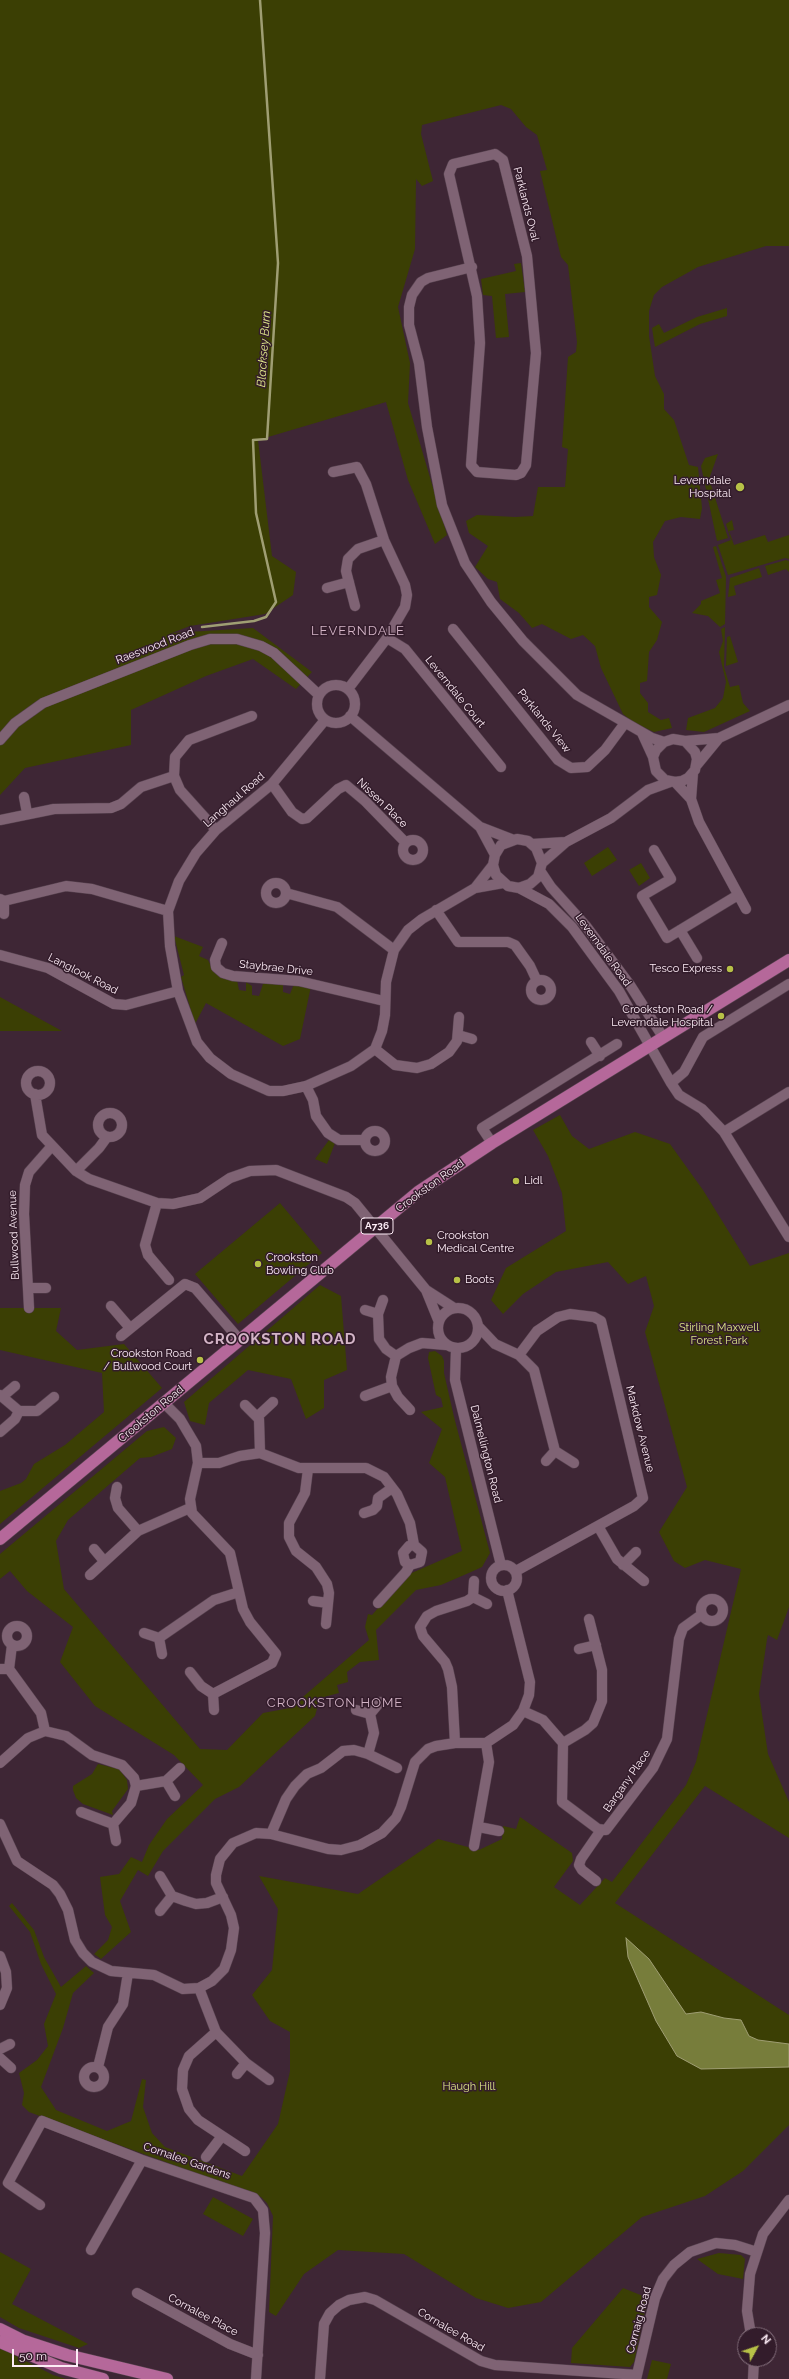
<!DOCTYPE html>
<html>
<head>
<meta charset="utf-8">
<style>
  body { margin:0 }
  #map { position:relative; width:789px; height:2379px; overflow:hidden; background:#3e2635; font-family:Raleway,sans-serif }
  canvas { display:block }
  .north { position:absolute; left:737px; top:2327px; width:40px; height:40px; box-sizing:border-box; background:#331c2b; border:1px solid #846f7c; border-radius:50%; rotate:50deg; font-size:11px; font-weight:700; line-height:16px; text-align:center; color:#fdecf6 }
  .north::after { content:''; display:block; margin:auto; width:14px; height:18px; background:#b7c147; clip-path:polygon(50% 0,100% 100%,50% 72%,0 100%) }
  .scale { position:absolute; left:12px; top:2349px; width:66px; height:18px; box-sizing:border-box; border:2px solid #fdecf6; border-top:0; padding-left:5px; font-size:12px; line-height:14px; white-space:nowrap; color:#fdecf6; -webkit-text-stroke:3px #331c2b; paint-order:stroke }
</style>
</head>
<body>
<div id="map">
<canvas width="789" height="2379"></canvas>
<div class="north">N</div>
<div class="scale">50 m</div>
</div>
<script>
const ctx = document.querySelector('canvas').getContext('2d');
ctx.lineJoin = 'round';
function paint(path, color) {
  ctx.fillStyle = color;
  ctx.fill(path, 'evenodd');
}
function toPath(rows) {
  const path = new Path2D();
  for (const r of rows) {
    if (r.length === 3) {
      path.moveTo(r[0] + r[2], r[1]);
      path.arc(r[0], r[1], r[2], 0, 2 * Math.PI);
      continue;
    }
    path.moveTo(r[0], r[1]);
    for (let i = 2; i < r.length; i += 2) path.lineTo(r[i], r[i + 1]);
  }
  return path;
}
function trace(path, color, width, dash) {
  ctx.strokeStyle = color;
  ctx.lineWidth = width;
  ctx.lineCap = dash ? 'butt' : 'round';
  ctx.setLineDash(dash || []);
  ctx.stroke(path);
}
function label(font, color, halo, rows, align = 'center') {
  ctx.font = font + ' Raleway,sans-serif';
  ctx.lineWidth = 3;
  ctx.setLineDash([]);
  ctx.textBaseline = 'middle';
  ctx.strokeStyle = halo;
  ctx.fillStyle = color;
  for (const [text, x, y, turn = 0] of rows) {
    ctx.save();
    ctx.translate(x, y);
    ctx.rotate((+turn || 0) * Math.PI / 180);
    ctx.textAlign = isNaN(turn) ? turn : align;
    if (halo) ctx.strokeText(text, 0, 0);
    ctx.fillText(text, 0, 0);
    ctx.restore();
  }
}
paint(toPath([
  [0,0,789,0,789,246,766,246,698,267,662,287,654,295,649,311,649,336,655,376,664,394,664,409,674,420,689,465,698,467,702,508,700,519,681,517,665,521,653,542,654,557,661,575,657,595,649,597,649,607,662,622,657,640,649,652,647,681,640,683,640,693,648,703,648,712,661,720,669,718,672,728,654,732,633,722,623,714,601,668,595,646,583,635,571,639,542,624,532,628,519,613,500,599,497,582,488,579,475,567,488,546,469,533,466,521,477,515,515,517,533,516,538,487,565,487,568,449,562,447,568,357,576,352,577,342,568,265,561,257,540,171,547,170,537,135,526,127,511,109,501,105,422,125,421,134,433,181,422,186,416,179,415,249,398,307,410,363,408,403,447,535,435,544,408,480,386,402,258,440,272,556,296,572,293,595,265,614,190,626,172,633,253,628,312,672,296,689,253,659,206,676,131,710,131,745,25,768,0,795],
  [521,263,525,292,505,294,509,337,496,338,492,296,483,295,481,279,516,271,514,264],
  [727,308,727,316,700,324,655,347,652,328,659,324,664,333,697,317],
  [718,454,709,479,728,538,717,541,701,466,705,458],
  [732,520,734,530,729,531,734,545,765,535,768,542,789,535,789,559,785,558,728,575,718,545,731,540,726,524],
  [716,546,726,577,725,624,720,627,708,616,692,613,701,604,701,601,720,593,716,580,722,578,713,547],
  [786,560,789,561,789,572,786,569,768,575,765,566],
  [759,568,762,577,734,586,736,595,728,597,730,578],
  [725,627,724,667,730,687,739,685,743,703,750,711,704,732,686,730,688,718,715,708,723,698,726,682,719,652,723,641,721,629],
  [730,636,738,662,726,666,727,637],
  [608,847,617,860,592,876,584,863],
  [641,863,650,878,639,886,629,870],
  [174,936,203,947,199,956,208,960,213,970,237,980,239,990,246,991,246,982,252,986,252,995,259,996,263,984,267,982,283,983,283,992,290,994,294,984,311,986,300,1039,283,1046,206,1003,195,1024,181,977,184,975],
  [0,997,62,1031,0,1031],
  [560,1115,572,1136,589,1149,635,1132,670,1144,703,1190,750,1266,789,1253,789,1607,777,1640,768,1635,767,1639,759,1694,768,1754,789,1802,789,1838,705,1786,615,1903,789,2015,789,2125,743,2171,705,2196,642,2217,541,2302,508,2308,476,2298,404,2254,338,2250,304,2274,276,2316,269,2312,273,2216,267,2203,261,2197,29,2112,22,2105,24,2093,19,2073,37,2060,48,2046,44,2024,56,1994,41,1964,30,1932,9,1906,12,1903,34,1930,44,1957,61,1987,86,1966,94,1973,73,1993,63,2028,41,2087,56,2110,107,2131,131,2121,142,2079,146,2080,143,2107,152,2133,165,2147,242,2176,278,2124,290,2071,290,2032,270,2021,252,1995,272,1970,278,1909,259,1876,358,1894,438,1839,479,1850,502,1839,503,1826,516,1829,520,1817,572,1853,573,1861,554,1887,580,1905,605,1878,612,1882,686,1785,696,1762,741,1569,705,1560,685,1568,674,1561,659,1532,687,1487,645,1332,654,1306,646,1276,628,1284,608,1262,556,1272,523,1294,503,1314,491,1300,506,1268,566,1231,562,1193,548,1156,533,1130],
  [329,1140,335,1143,327,1164,315,1159],
  [280,1203,322,1253,238,1324,195,1274],
  [320,1285,341,1296,347,1370,324,1380,324,1408,306,1419,291,1379,248,1370,209,1403,205,1425,190,1421,184,1402],
  [0,1308,61,1308,56,1331,77,1350,124,1344,162,1388,0,1524,0,1491,21,1483,26,1479,34,1464,65,1445,104,1412,102,1373,0,1350],
  [435,1351,442,1356,444,1361,444,1373,454,1417,490,1553,482,1567,471,1572,441,1585,416,1590,376,1630,379,1660,360,1662,347,1672,348,1682,337,1685,339,1693,320,1698,315,1716,239,1787,215,1799,163,1851,148,1876,138,1870,120,1901,131,1932,101,1959,94,1954,108,1940,112,1927,105,1915,100,1877,119,1874,131,1857,142,1862,149,1845,167,1819,203,1785,174,1755,95,1706,60,1662,73,1627,27,1591,10,1571,0,1579,0,1554,147,1431,164,1427,176,1438,172,1449,151,1457,140,1458,68,1520,56,1541,64,1589,200,1749,227,1750,263,1713,290,1708,369,1640,365,1627,368,1614,372,1615,407,1575,462,1551,445,1477,429,1463,442,1429,421,1412,443,1407,441,1398,436,1395,428,1358,429,1352],
  [98,1764,119,1769,127,1780,128,1789,112,1811,113,1815,83,1804,76,1798,73,1790,73,1786,92,1774],
  [213,2197,253,2219,243,2236,203,2214],
  [0,2252,31,2269,12,2304,88,2344,79,2348,19,2328,0,2317],
  [719,2253,741,2255,745,2259,743,2279,718,2274,697,2259],
  [623,2288,648,2298,634,2362,630,2367,571,2363,572,2348],
  [0,2348,53,2375,66,2379,0,2379],
  [652,2360,671,2364,667,2379,647,2379]
]), '#3b3f04');
const water = toPath([
  [626,1938,649,1959,686,2014,701,2012,724,2018,741,2020,749,2036,758,2040,789,2044,789,2067,701,2069,677,2056,656,2021,628,1957,626,1938]
]);
paint(water, '#777d3b');
trace(water, '#9f9e73', 1);
trace(toPath([
  [202,627,254,621,266,617,276,602,256,513,253,440,267,439,278,263,260,0]
]), '#9f9e73', 2.5);
const minor = toPath([
  [495,154,503,160,527,256,536,353,526,465,521,473,516,475,477,472,471,465,480,343,477,296,449,174,453,164,495,154],
  [472,267,428,278,421,282,412,295,409,307,409,325,419,363,427,427,442,505,465,563,491,602,523,641,577,695,652,738,664,742],
  [333,472,357,467,366,484,384,540,405,585,407,595,405,607,387,638,348,689],
  [327,588,349,582],
  [355,606,346,571,348,559,358,549,384,540],
  [453,629,558,760,571,768,587,767,605,750,625,723],
  [387,638,405,649,501,767],
  [336,704,19],
  [350,716,480,827,511,839],
  [325,720,272,784,216,830,196,853,179,881,168,911,170,946,178,991,197,1042,210,1058,231,1074,269,1091,283,1091,306,1086,351,1066,375,1049,382,1031,385,1015,386,982,394,950,408,930,422,919,475,888,493,865],
  [642,733,653,757],
  [0,740,15,723,43,703,190,645,210,639,237,639,261,646,274,653,319,695],
  [685,741,695,752,697,759,695,770,688,778,682,781,675,782,665,780,656,771,653,757,656,750,664,742,673,739,685,741,719,738,789,705],
  [696,766,719,738],
  [693,773,691,799,699,822,746,909],
  [675,782,691,799],
  [272,784,292,812,302,819,307,818,338,789,346,785,365,801,406,843],
  [24,797,27,813],
  [0,820,54,809,111,808,121,804,141,787,174,776],
  [480,827,495,855],
  [216,830,180,790,174,776,175,757,189,740,252,716],
  [413,850,10],
  [532,844,566,842],
  [654,850,671,879,642,896,667,938,738,895],
  [542,863,536,848,528,841,517,839,501,845,495,855,493,865,496,875,508,886,519,888,530,884,538,877,542,863,566,842,611,818,648,790,670,782],
  [541,872,551,887,586,926,630,985,663,1037],
  [276,893,10],
  [475,888,503,883],
  [519,888,549,904,572,927,619,991,671,1083,679,1095,702,1109,724,1132,789,1237],
  [286,893,337,907,394,950],
  [0,899,4,901,66,886,92,889,168,911],
  [436,910,458,942,508,942,515,945,530,966,537,981],
  [4,914,4,901],
  [680,930,697,958],
  [222,943,215,960,216,967,223,973,233,976,299,981,384,1001],
  [0,955,48,968,114,1004,126,1005,178,991],
  [541,990,10],
  [458,1035,472,1039],
  [591,1042,600,1056],
  [375,1049,395,1065,417,1068,431,1064,449,1052,457,1041,459,1017],
  [38,1083,12],
  [671,1083,684,1072,703,1037,789,984],
  [306,1086,313,1100,316,1116,328,1133,339,1140,365,1140],
  [35,1094,42,1135,76,1171,89,1179,157,1203,173,1204,200,1198,230,1178,250,1171,276,1170,346,1197,355,1203,426,1290,454,1308],
  [110,1125,12],
  [375,1141,10],
  [724,1132,789,1092],
  [492,1143,482,1128,617,1044],
  [76,1171,99,1148,107,1137],
  [157,1203,145,1245,148,1255,169,1280],
  [28,1288,46,1288],
  [426,1290,439,1322],
  [383,1300,378,1314,379,1339,386,1349,396,1356],
  [111,1306,130,1328],
  [458,1328,20],
  [29,1308,24,1214,25,1185,29,1172,51,1147],
  [365,1310,378,1314],
  [478,1326,495,1344,519,1355,534,1370,555,1451,574,1463],
  [121,1336,185,1284,195,1288,239,1339],
  [456,1349,455,1380,501,1565],
  [0,1395,19,1411,15,1419,0,1432],
  [365,1396,392,1386],
  [2,1397,15,1386],
  [165,1404,180,1419,196,1446,198,1463,190,1499,192,1513,230,1553,243,1609,250,1622,276,1654,272,1663,213,1694,201,1686,190,1672],
  [245,1405,259,1419,260,1453],
  [410,1410,398,1397,392,1386,391,1377,396,1356,409,1348,422,1343,446,1345],
  [19,1411,37,1411,54,1397],
  [258,1416,273,1402],
  [546,1461,555,1451],
  [198,1463,219,1463,240,1456,260,1453,299,1468,366,1468,384,1477,397,1494,410,1523,414,1545,422,1552,420,1562,410,1565,405,1562,403,1553,409,1546,414,1545],
  [308,1469,305,1493,289,1523,289,1537,296,1551,316,1567,327,1584,329,1593,326,1624],
  [117,1487,115,1498,118,1508,138,1531],
  [364,1513,373,1510,377,1506,378,1498,392,1488],
  [598,1526,617,1559,644,1581],
  [94,1549,104,1561],
  [623,1565,636,1552],
  [504,1578,13],
  [516,1571,634,1506,643,1498,601,1321,594,1317,570,1314,558,1317,537,1331,519,1355],
  [90,1575,138,1531,190,1508],
  [473,1597,487,1604],
  [712,1610,11],
  [313,1601,328,1603],
  [378,1603,406,1572,410,1565],
  [17,1636,10],
  [144,1633,159,1638,162,1654],
  [159,1638,214,1600,239,1592],
  [579,1649,596,1645],
  [0,1669,9,1669,41,1713,45,1731],
  [9,1669,12,1645],
  [213,1694,214,1710],
  [356,1710,370,1714,380,1702],
  [523,1711,543,1720,563,1743,562,1802,598,1829,606,1830,653,1768,667,1739,679,1639,683,1628,701,1615],
  [455,1743,452,1687,448,1669,445,1662,423,1636,420,1627,427,1616,436,1611,467,1601,473,1597,474,1581],
  [563,1743,585,1730,593,1723,602,1701,602,1670,589,1619],
  [368,1754,374,1733,370,1714],
  [0,1763,28,1738,45,1731,66,1736,92,1755,122,1765,134,1778,136,1786,166,1781,180,1768],
  [166,1781,175,1796],
  [81,1812,113,1824,131,1803,136,1786],
  [0,1824,17,1861,53,1885,60,1894,68,1910,75,1940,83,1953,92,1962,111,1971,154,1975,183,1989,199,1988,212,1981,224,1969,231,1950,234,1928,231,1915,216,1883,216,1875,220,1859,233,1843,256,1833,271,1834,328,1849,341,1850,360,1845,382,1833,396,1818,401,1807,415,1762,428,1749,436,1746,455,1743,486,1743,513,1725,523,1711,529,1695,530,1682,507,1590],
  [113,1824,116,1841],
  [479,1827,499,1831],
  [271,1834,286,1799,295,1786,307,1774,321,1768,343,1751,354,1750,368,1754,397,1768],
  [474,1846,489,1762,486,1743],
  [160,1876,172,1896,186,1901,196,1904,207,1903,223,1897],
  [596,1881,582,1870,579,1865,581,1859,601,1830],
  [160,1911,172,1896],
  [0,1956,6,1972,7,1988,0,2005],
  [199,1988,216,2032,246,2063,269,2080],
  [216,2032,189,2056,183,2070,182,2089,189,2109,198,2120,245,2151],
  [0,2049,10,2044],
  [0,2058,11,2068],
  [94,2077,10],
  [98,2067,108,2027,123,2004,128,1973],
  [237,2074,246,2063],
  [206,2157,222,2136],
  [40,2205,8,2183,42,2121,142,2160,254,2198,263,2210,265,2233,256,2379],
  [91,2250,142,2160],
  [137,2293,230,2344,258,2355],
  [751,2335,747,2311,750,2274,763,2234,789,2200],
  [320,2379,324,2324,330,2313,339,2305,349,2300,365,2297,375,2300,481,2361,495,2365,637,2375],
  [636,2379,655,2298,663,2279,674,2265,690,2252,716,2243,735,2245,757,2252],
  [753,2379,754,2359]
]);
const major = toPath([
  [0,1539,418,1192,492,1143,789,960],
  [0,2329,24,2341,67,2355,167,2379],
  [0,2342,61,2368,103,2379]
]);
trace(minor, '#584350', 11);
trace(major, '#584350', 13);
trace(minor, '#7f6374', 10);
trace(major, '#b5689a', 12);
for (const [x, y, r, color] of [
  [740,487,5,"#b7c147"],
  [730,969,4,"#b7c147"],
  [721,1016,4,"#b7c147"],
  [516,1181,4,"#b7c147"],
  [429,1242,4,"#b7c147"],
  [258,1264,4,"#b7c147"],
  [457,1280,4,"#b7c147"],
  [200,1360,4,"#b7c147"]
]) {
  const dot = new Path2D();
  dot.arc(x, y, r, 0, 2 * Math.PI);
  ctx.fillStyle = color;
  ctx.fill(dot);
  trace(dot, '#331c2b', 1.5);
}
for (const [x, y, w] of [
  [377,1226,32]
]) {
  const box = new Path2D();
  box.roundRect(x - w / 2, y - 8, w, 16, 3);
  ctx.fillStyle = '#331c2b';
  ctx.fill(box);
  trace(box, '#fdecf6', 1);
}
label('bold 10px', '#fdecf6', null, [
  ["A736",377,1226]
]);
label('11px', '#fdecf6', '#331c2b', [
  ["Parklands Oval",526,204,76],
  ["Raeswood Road",155,646,-21],
  ["Leverndale Court",455,692,51],
  ["Parklands View",544,721,51],
  ["Langhaul Road",234,800,-41],
  ["Nissen Place",382,803,44],
  ["Leverndale Road",603,950,54],
  ["Staybrae Drive",276,968,6],
  ["Langlook Road",83,974,27],
  ["Crookston Road",430,1186,-36],
  ["Bullwood Avenue",14,1235,-92],
  ["Crookston Road",151,1414,-40],
  ["Markdow Avenue",640,1429,76],
  ["Dalmellington Road",486,1454,76],
  ["Bargany Place",627,1781,-55],
  ["Cornalee Gardens",187,2161,19],
  ["Cornalee Place",203,2315,28],
  ["Cornaig Road",639,2320,-75],
  ["Cornalee Road",451,2330,30]
]);
label('11px', '#fdecf6', '#331c2b', [
  ["Leverndale",731,481],
  ["Hospital",731,494],
  ["Tesco Express",722,969],
  ["Crookston Road /",713,1010],
  ["Leverndale Hospital",713,1023],
  ["Lidl",524,1181,"left"],
  ["Crookston",437,1236,"left"],
  ["Medical Centre",437,1249,"left"],
  ["Crookston",266,1258,"left"],
  ["Bowling Club",266,1271,"left"],
  ["Boots",465,1280,"left"],
  ["Crookston Road",192,1354],
  ["/ Bullwood Court",192,1367]
], 'right');
label('11px', '#dbe586', '#331c2b', [
  ["Stirling Maxwell",719,1328],
  ["Forest Park",719,1341],
  ["Haugh Hill",469,2087]
]);
label('italic 12px', '#e0e98a', '#331c2b', [
  ["Blacksey Burn",264,349,-86]
]);
ctx.letterSpacing = '1px';
label('13px', '#d3b4c6', '#331c2b', [
  ["LEVERNDALE",358,631],
  ["CROOKSTON HOME",335,1703]
]);
ctx.letterSpacing = '0px';
ctx.letterSpacing = '1px';
label('bold 15px', '#d3b4c6', '#331c2b', [
  ["CROOKSTON ROAD",280,1339]
]);
ctx.letterSpacing = '0px';
</script>
</body>
</html>
